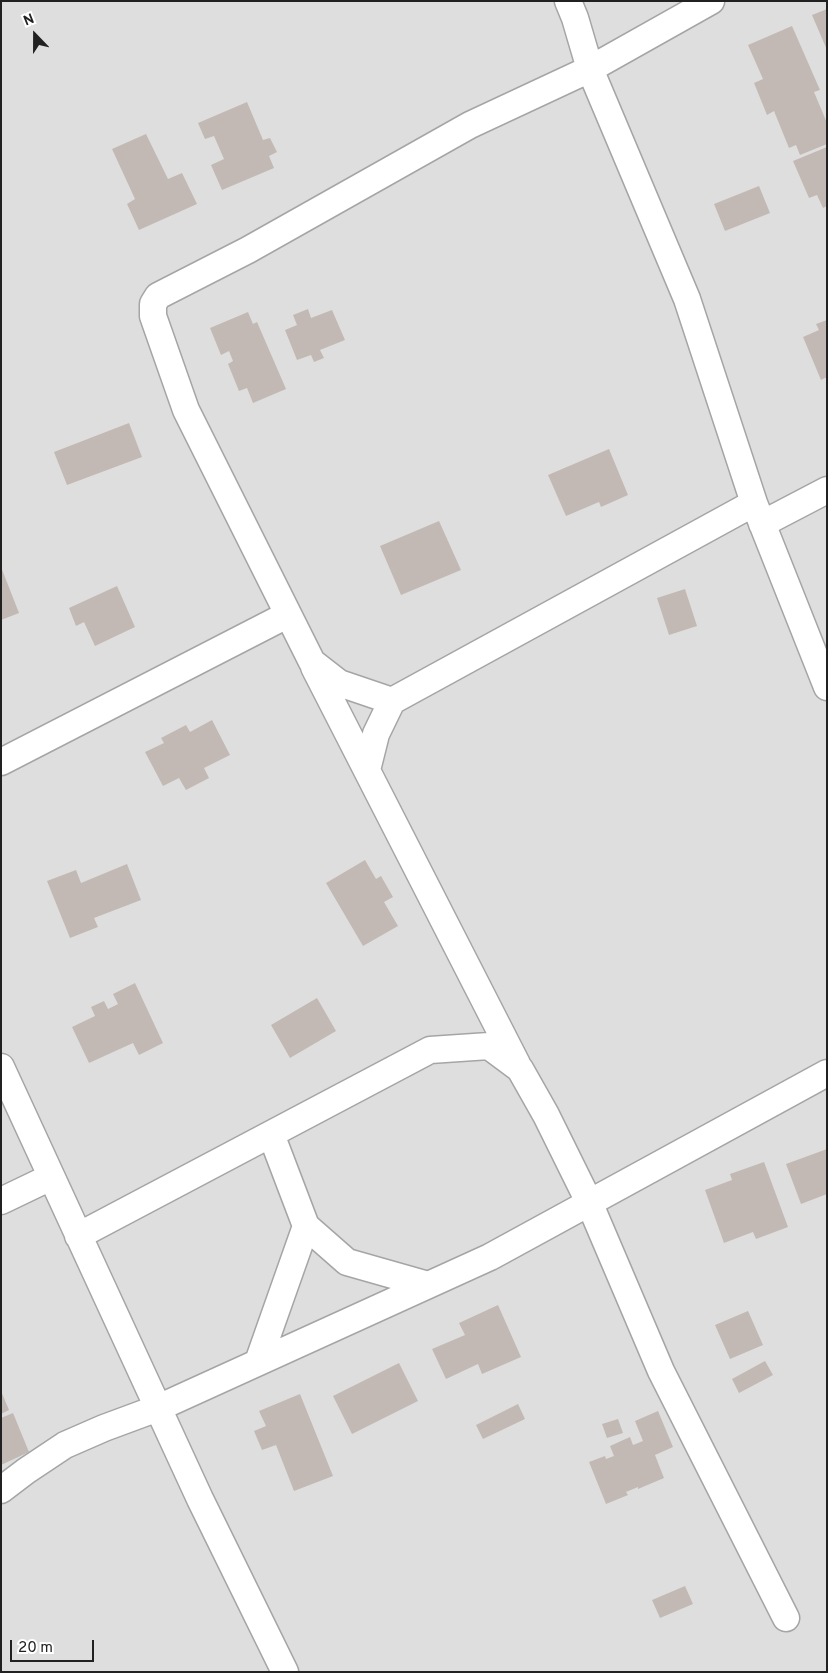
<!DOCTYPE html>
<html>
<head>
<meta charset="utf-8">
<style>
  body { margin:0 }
  #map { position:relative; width:828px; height:1673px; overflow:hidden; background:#f1ede8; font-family:Overpass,sans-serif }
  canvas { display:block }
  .frame { position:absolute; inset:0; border:2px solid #212121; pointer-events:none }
  .north { position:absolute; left:10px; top:10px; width:50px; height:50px; -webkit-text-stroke:4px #fff; paint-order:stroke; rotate:338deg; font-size:14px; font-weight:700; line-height:20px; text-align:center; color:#212121 }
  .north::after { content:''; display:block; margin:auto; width:18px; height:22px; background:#212121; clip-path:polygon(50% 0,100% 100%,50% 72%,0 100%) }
  .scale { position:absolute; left:10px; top:1640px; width:84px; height:22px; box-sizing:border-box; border:2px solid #212121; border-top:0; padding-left:6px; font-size:15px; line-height:18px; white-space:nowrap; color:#212121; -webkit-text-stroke:4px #fff; paint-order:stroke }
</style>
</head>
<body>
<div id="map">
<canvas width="828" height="1673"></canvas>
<div class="frame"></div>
<div class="north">N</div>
<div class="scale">20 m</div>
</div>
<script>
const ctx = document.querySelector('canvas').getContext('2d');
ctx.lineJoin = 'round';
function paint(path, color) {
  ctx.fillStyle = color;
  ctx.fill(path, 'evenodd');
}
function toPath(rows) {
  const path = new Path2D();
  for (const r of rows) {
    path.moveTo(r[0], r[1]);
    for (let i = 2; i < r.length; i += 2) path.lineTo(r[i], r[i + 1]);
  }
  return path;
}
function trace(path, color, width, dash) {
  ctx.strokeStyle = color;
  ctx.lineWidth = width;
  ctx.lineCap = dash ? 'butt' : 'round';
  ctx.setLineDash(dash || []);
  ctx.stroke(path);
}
paint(toPath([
  [1,1,827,1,827,1672,1,1672]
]), '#dfdede');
paint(toPath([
  [827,9,827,50,812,15],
  [792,26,820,90,814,92,827,123,827,144,800,155,796,145,789,148,774,111,767,115,754,83,763,79,748,45],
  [247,102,263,140,270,138,277,152,269,156,274,168,222,190,211,165,224,159,214,136,205,139,198,123],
  [146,134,168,179,182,173,197,204,139,230,127,204,135,199,112,149],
  [827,147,827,206,823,208,817,195,809,198,793,161],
  [759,186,770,213,725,231,714,204],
  [308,309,311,318,332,310,345,340,320,350,324,358,314,362,311,355,297,360,285,330,297,325,293,315],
  [248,312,253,324,257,322,286,389,253,403,247,388,239,391,228,364,233,361,229,351,221,355,210,328],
  [827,320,827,377,821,380,803,337,819,330,816,324],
  [129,423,142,457,67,485,54,452],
  [609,449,628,495,601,507,599,502,566,516,548,475],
  [439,521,461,570,401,595,380,546],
  [1,567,19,613,1,620],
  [117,586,135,627,95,646,84,622,76,626,69,608],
  [685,589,697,626,669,635,657,598],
  [212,720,230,755,204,768,209,778,186,790,179,778,163,786,145,752,164,743,161,738,186,725,190,732],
  [365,860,376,879,381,876,393,897,384,902,398,926,363,946,326,883],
  [127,864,141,900,94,918,98,927,70,938,47,881,76,870,81,883],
  [135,983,163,1043,139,1055,133,1043,89,1063,72,1027,95,1016,91,1007,104,1001,108,1009,118,1004,113,994],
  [317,998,336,1031,290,1058,271,1025],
  [827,1149,827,1194,801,1204,786,1164],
  [764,1162,788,1227,756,1239,753,1232,724,1243,705,1190,732,1180,730,1174],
  [498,1305,521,1357,482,1374,478,1364,446,1379,432,1349,465,1335,459,1323],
  [748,1311,763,1345,730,1359,715,1325],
  [765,1361,773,1375,739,1393,732,1379],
  [399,1363,418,1401,352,1434,333,1396],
  [1,1391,9,1410,1,1414],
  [300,1394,333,1476,294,1491,276,1445,262,1450,254,1431,266,1426,259,1411],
  [518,1404,525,1419,483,1439,476,1425],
  [658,1411,673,1447,655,1455,664,1478,638,1489,638,1487,626,1492,628,1495,606,1504,589,1462,605,1456,606,1459,614,1456,610,1446,630,1437,633,1445,643,1441,635,1421],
  [13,1413,29,1452,1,1465,1,1418],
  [618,1419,623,1433,607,1438,602,1424],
  [685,1586,693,1604,660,1618,652,1600]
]), '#c2b9b4');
const minor = toPath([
  [568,1,575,18,590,69,687,299,754,503,827,687],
  [711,1,590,69,470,125,248,250,158,296,153,304,153,316,186,410,312,662,339,683,392,701,754,503],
  [762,524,827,490],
  [314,667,517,1064],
  [1,762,287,615],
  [367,770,376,734,392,701],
  [1,1067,200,1499,285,1672],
  [1,1201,51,1177],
  [306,1226,347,1262,428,1285],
  [78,1236,430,1050,489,1046,520,1069,546,1115,589,1202,661,1371,786,1618],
  [258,1362,306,1226,271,1134],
  [1,1490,26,1471,65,1445,104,1428,158,1408,490,1257,827,1073]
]);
trace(minor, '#a5a5a5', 29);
trace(minor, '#fff', 26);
</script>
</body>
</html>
